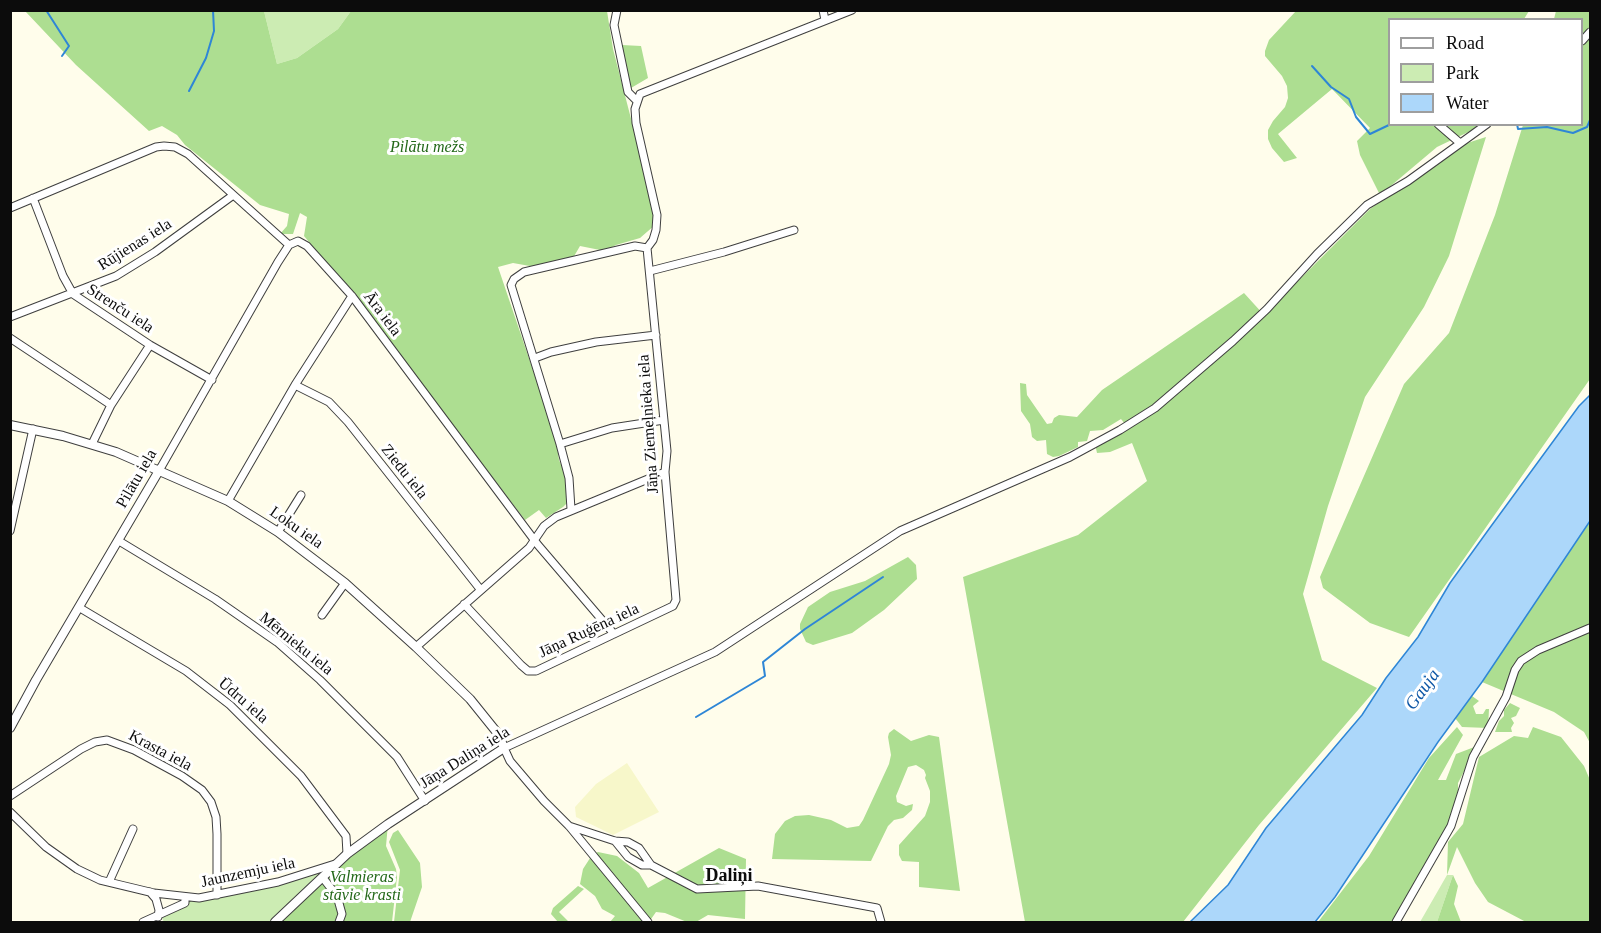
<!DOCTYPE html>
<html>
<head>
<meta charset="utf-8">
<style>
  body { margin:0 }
  #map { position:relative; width:1601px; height:933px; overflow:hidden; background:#fffdeb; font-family:Georgia,serif }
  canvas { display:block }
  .frame { position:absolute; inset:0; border:12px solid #0c0c0c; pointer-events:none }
  .legend { position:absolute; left:1388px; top:18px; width:195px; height:108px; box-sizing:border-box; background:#fff; border:2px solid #9e9e9e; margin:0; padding:8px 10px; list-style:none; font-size:18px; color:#0c0c0c }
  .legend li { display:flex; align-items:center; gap:12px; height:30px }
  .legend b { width:30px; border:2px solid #9e9e9e }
</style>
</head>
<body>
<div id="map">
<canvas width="1601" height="933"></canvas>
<div class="frame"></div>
<ul class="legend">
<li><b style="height:8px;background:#fff"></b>Road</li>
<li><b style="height:16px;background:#ccecb3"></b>Park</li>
<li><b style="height:16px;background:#acd7fa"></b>Water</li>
</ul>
</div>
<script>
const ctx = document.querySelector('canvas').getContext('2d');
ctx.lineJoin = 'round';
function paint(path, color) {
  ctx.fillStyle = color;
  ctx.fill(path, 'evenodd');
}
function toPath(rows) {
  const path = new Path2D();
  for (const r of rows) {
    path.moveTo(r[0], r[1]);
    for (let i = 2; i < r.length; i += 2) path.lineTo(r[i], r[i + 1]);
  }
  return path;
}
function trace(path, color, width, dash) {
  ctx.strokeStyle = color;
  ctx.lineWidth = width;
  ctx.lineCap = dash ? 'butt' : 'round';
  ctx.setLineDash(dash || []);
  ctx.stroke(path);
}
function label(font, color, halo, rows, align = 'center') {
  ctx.font = font + ' Georgia,serif';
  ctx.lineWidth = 6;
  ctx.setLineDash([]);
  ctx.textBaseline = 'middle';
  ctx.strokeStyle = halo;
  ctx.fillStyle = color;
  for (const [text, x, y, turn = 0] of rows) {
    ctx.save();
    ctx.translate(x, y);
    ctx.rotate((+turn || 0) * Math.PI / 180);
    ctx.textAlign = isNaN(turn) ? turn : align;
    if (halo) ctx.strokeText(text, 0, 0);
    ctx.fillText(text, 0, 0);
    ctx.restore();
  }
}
paint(toPath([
  [627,763,659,812,613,835,576,817,575,807,596,784]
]), '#f7f7ca');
paint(toPath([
  [264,11,351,11,338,29,297,58,277,64],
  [335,864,275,922,164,922,161,916,185,903,185,897,244,889],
  [1447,875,1453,875,1437,922,1420,922]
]), '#ccecb3');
paint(toPath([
  [25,11,264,11,277,64,297,58,338,29,351,11,607,11,613,49,652,200,655,225,640,238,616,245,605,251,580,246,573,258,541,268,513,263,498,267,556,438,559,460,568,481,569,501,563,507,546,518,539,510,525,520,354,296,304,236,307,217,300,213,293,234,280,234,287,226,289,214,260,205,185,145,177,135,162,126,149,131,76,65],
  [1296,11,1529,11,1524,19,1390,20,1390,124,1483,125,1437,147,1380,195,1360,155,1357,141,1370,128,1332,89,1278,134,1297,158,1284,162,1272,148,1268,139,1268,130,1273,121,1285,107,1288,98,1287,86,1282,76,1265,56,1265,51,1269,40],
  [1556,11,1590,11,1590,379,1409,637,1370,623,1323,588,1320,577,1404,384,1449,333,1495,215,1523,125,1582,124,1582,20,1554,19],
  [622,45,641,46,648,78,631,88],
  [1486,137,1449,256,1424,307,1365,397,1328,506,1303,594,1322,660,1377,688,1259,825,1183,922,1025,922,963,577,1078,535,1147,481,1132,443,1110,452,1097,453,1095,444,1129,429,1121,419,1103,430,1090,431,1087,441,1078,442,1078,447,1059,456,1053,457,1047,454,1046,440,1037,441,1032,437,1030,424,1021,411,1020,383,1026,384,1027,395,1047,424,1052,423,1054,418,1059,415,1077,417,1102,390,1244,293,1264,315,1370,209,1458,146],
  [1590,521,1590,743,1584,732,1554,712,1482,682],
  [908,557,916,565,917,579,884,610,852,633,813,645,806,642,800,629,800,624,808,607,830,592,865,581],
  [1472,696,1479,701,1473,706,1476,714,1483,714,1486,709,1489,709,1488,728,1462,727,1455,718],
  [1510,703,1520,708,1516,716,1511,718,1514,723,1511,728,1512,732,1495,732,1499,721,1504,716,1504,710],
  [1457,727,1463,735,1438,780,1446,780,1456,754,1477,746,1458,783,1458,814,1396,922,1318,922,1369,856,1429,758],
  [1533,727,1561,737,1584,766,1590,780,1590,922,1526,922,1488,902,1475,883,1457,847,1447,875,1448,842,1463,824,1479,757,1514,736,1528,738],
  [894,729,911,741,929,735,939,737,960,891,919,887,919,862,902,861,899,855,899,845,925,816,930,802,930,791,925,778,926,775,924,770,916,765,908,767,896,796,897,802,906,806,913,804,912,810,903,818,894,820,888,826,871,861,772,859,775,834,785,821,795,816,809,815,831,820,847,828,859,826,863,820,889,764,891,755,888,737,889,733],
  [388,824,386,846,396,869,397,877,392,922,275,922],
  [398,830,420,863,422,887,410,922,394,922,400,870,389,842,393,833],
  [719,848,746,859,745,919,708,915,696,922,687,922,665,913,656,912,649,922,610,922,615,916,602,909,595,896,580,884,583,869,592,855,598,852,617,856,639,873,648,888],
  [1453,875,1458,886,1454,904,1461,922,1437,922],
  [578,886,584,889,559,912,569,922,558,922,551,914,553,908]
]), '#adde91');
const water = toPath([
  [1590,395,1590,521,1482,682,1438,742,1335,897,1315,922,1190,922,1228,885,1266,828,1362,715,1386,678,1418,637,1450,583,1489,529,1579,406,1590,395]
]);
paint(water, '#acd7fa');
trace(water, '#2e86d6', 1.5);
trace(toPath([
  [46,10,69,46,62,56],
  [1312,66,1331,87,1349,99,1356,117,1370,134,1391,124],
  [189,91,206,58,214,31,213,10],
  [1517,124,1518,129,1547,127,1573,133,1587,127,1590,120],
  [696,717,765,676,763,662,805,629,883,577]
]), '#2e86d6', 2);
const minor = toPath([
  [617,10,614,25,628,92,636,100],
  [823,10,825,20],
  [1582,41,1590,32],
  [1438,124,1460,143],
  [33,198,63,276,73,294,150,345,212,380],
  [10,208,156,147,164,146,175,147,188,154,289,245,298,241,307,246,352,296,538,545,614,634],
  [647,248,653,240,656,230,657,215,636,123,635,109,640,94,852,10],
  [650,271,724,252,794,230],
  [10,317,116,276,155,252,232,196],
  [10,338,111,405],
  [535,358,551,352,596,342,656,335],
  [295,385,329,402,348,422,480,589],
  [92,444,111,405,150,345],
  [560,444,612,428,664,420],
  [160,469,278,262,289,245],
  [228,501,295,385,352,296],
  [571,509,569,478,560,444,511,285,514,279,524,272,635,246,647,248],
  [10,531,33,429],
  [278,532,301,495],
  [119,541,215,599,277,642,320,680,397,757,425,801],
  [464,604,521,665,528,671,536,671,673,606,676,600,665,472,667,451,647,248],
  [80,608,186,671,230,705,301,776,346,836,347,854],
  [322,615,345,583],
  [416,647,529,548,544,526,556,517,665,472],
  [10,796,81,749,95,742,107,740,134,750,182,776,202,790,211,802,216,817,217,834,217,895],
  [10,812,46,847,77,869,100,880,154,893,199,898,278,882,335,864],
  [569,826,615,841,628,842,639,848,651,865,642,865,628,857,615,841],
  [651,865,697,889,758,886,877,908,881,922],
  [323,878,337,896,342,914,339,922],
  [109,882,133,829],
  [150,892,156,899,159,910,158,917],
  [143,922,185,903,185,897],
  [648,922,569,826,544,801,510,761,504,748,715,652,900,531,1070,457,1120,430,1155,408,1233,341,1267,309,1317,254,1367,205,1408,181,1487,124],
  [1396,922,1451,826,1473,757,1506,697,1515,670,1521,661,1538,650,1590,628]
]);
const tertiary = toPath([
  [10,425,63,436,116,452,228,501,278,532,345,583,416,647,470,699,499,735,504,748,388,824,347,854,275,922],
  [10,728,36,680,160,469]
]);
trace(minor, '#3f3f3f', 9);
trace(tertiary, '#3f3f3f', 10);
trace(minor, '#fff', 7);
trace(tertiary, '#fff', 8);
label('italic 16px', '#236819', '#fff', [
  ["Pilātu mežs",427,148],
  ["Valmieras",362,878],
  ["stāvie krasti",362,896]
]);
label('16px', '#0c0c0c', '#fff', [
  ["Rūjienas iela",135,245,-32],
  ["Strenču iela",120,309,33],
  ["Āra iela",382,314,53],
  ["Jāņa Ziemeļnieka iela",649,424,-94],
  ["Ziedu iela",404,472,52],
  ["Pilātu iela",137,479,-60],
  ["Loku iela",296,528,35],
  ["Jāņa Ruģēna iela",589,631,-25],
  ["Mērnieku iela",296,644,39],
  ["Ūdru iela",243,701,41],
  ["Krasta iela",160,751,28],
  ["Jāņa Daliņa iela",465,758,-32],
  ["Jaunzemju iela",248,873,-12]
]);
label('italic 18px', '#0e57a6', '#fff', [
  ["Gauja",1423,690,-54]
]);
label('bold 18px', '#0c0c0c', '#fff', [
  ["Daliņi",729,876]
]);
</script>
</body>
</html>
